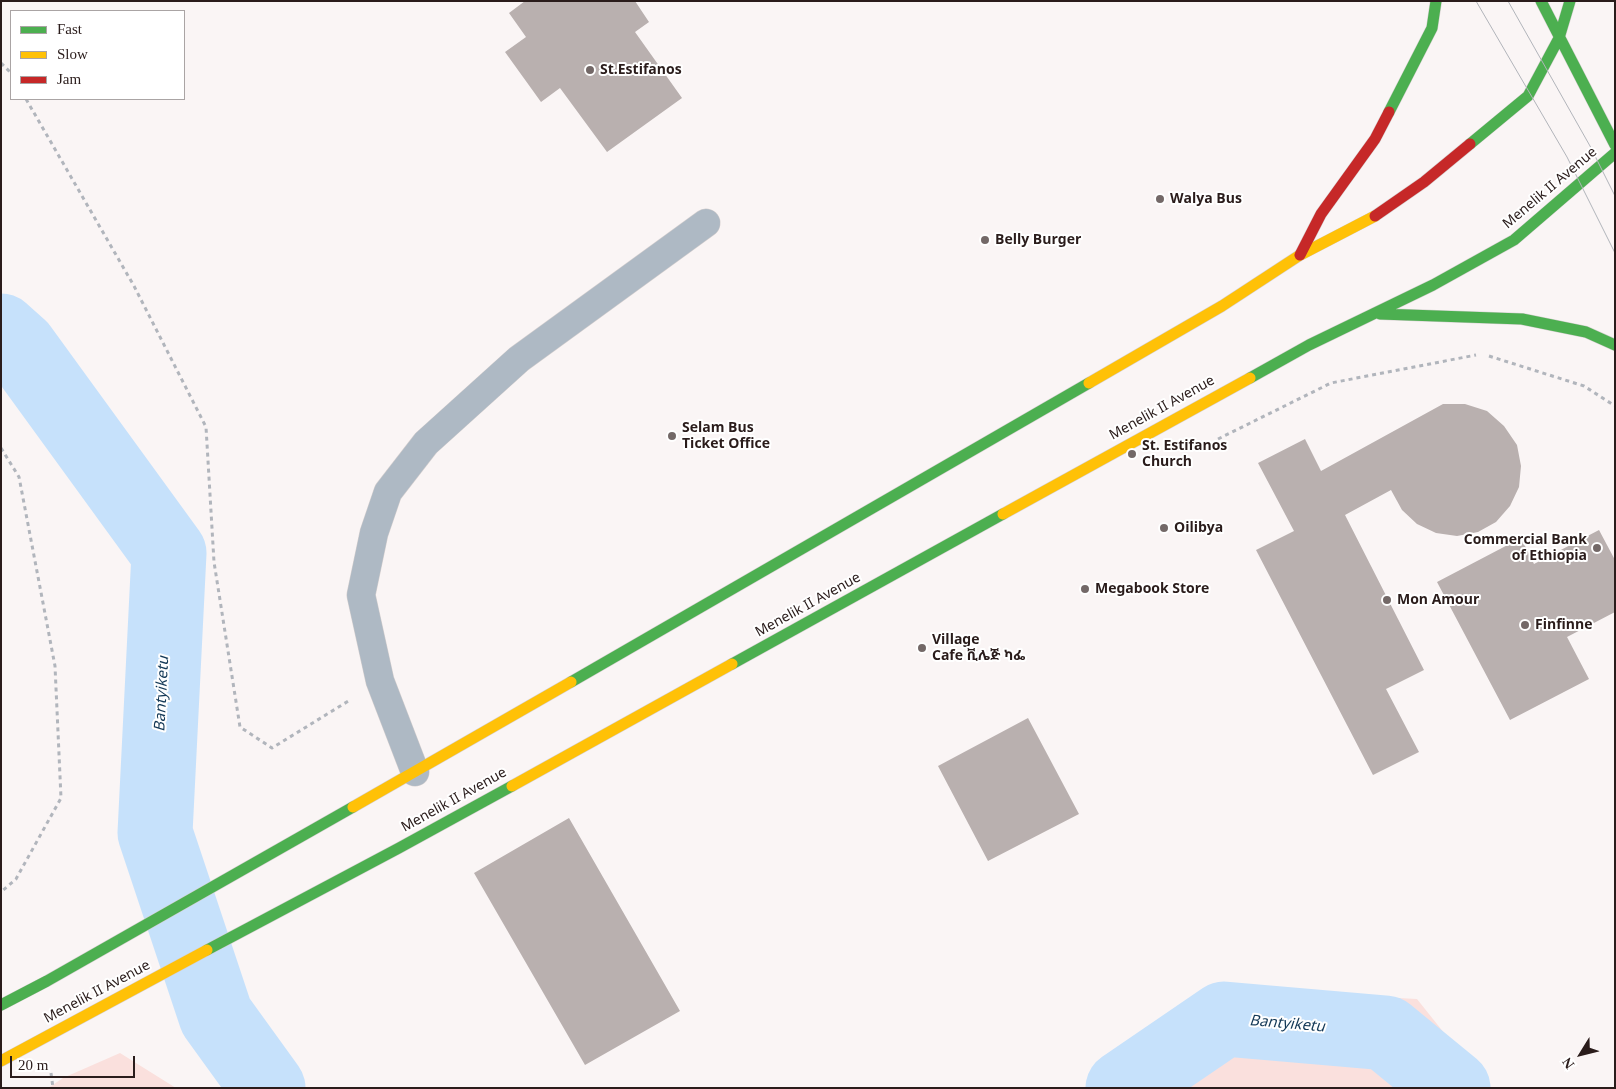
<!DOCTYPE html>
<html>
<head>
<meta charset="utf-8">
<style>
  body { margin:0 }
  #map { position:relative; width:1616px; height:1089px; overflow:hidden; background:#faf5f5; font-family:Georgia,serif }
  canvas { display:block }
  .frame { position:absolute; inset:0; border:2px solid #2a1c1b; pointer-events:none }
  .legend { position:absolute; left:10px; top:10px; width:175px; height:90px; box-sizing:border-box; background:#fff; border:1px solid #aaa4a4; margin:0; padding:6px 9px; list-style:none; font-size:15px; color:#2a1c1b }
  .legend li { display:flex; align-items:center; gap:10px; height:25px }
  .legend b { width:25px; border:1px solid #aaa4a4 }
  .north { position:absolute; left:1556px; top:1029px; width:50px; height:50px; -webkit-text-stroke:4px #fff; paint-order:stroke; rotate:234deg; font-size:14px; font-weight:700; line-height:20px; text-align:center; color:#2a1c1b }
  .north::after { content:''; display:block; margin:auto; width:18px; height:22px; background:#2a1c1b; clip-path:polygon(50% 0,100% 100%,50% 72%,0 100%) }
  .scale { position:absolute; left:10px; top:1056px; width:125px; height:22px; box-sizing:border-box; border:2px solid #2a1c1b; border-top:0; padding-left:6px; font-size:15px; line-height:18px; white-space:nowrap; color:#2a1c1b; -webkit-text-stroke:4px #fff; paint-order:stroke }
</style>
</head>
<body>
<div id="map">
<canvas width="1616" height="1089"></canvas>
<div class="frame"></div>
<ul class="legend">
<li><b style="height:6px;background:#4caf50"></b>Fast</li>
<li><b style="height:6px;background:#ffc107"></b>Slow</li>
<li><b style="height:6px;background:#c62828"></b>Jam</li>
</ul>
<div class="north">N</div>
<div class="scale">20 m</div>
</div>
<script>
const ctx = document.querySelector('canvas').getContext('2d');
ctx.lineJoin = 'round';
function paint(path, color) {
  ctx.fillStyle = color;
  ctx.fill(path, 'evenodd');
}
function toPath(rows) {
  const path = new Path2D();
  for (const r of rows) {
    path.moveTo(r[0], r[1]);
    for (let i = 2; i < r.length; i += 2) path.lineTo(r[i], r[i + 1]);
  }
  return path;
}
function trace(path, color, width, dash) {
  ctx.strokeStyle = color;
  ctx.lineWidth = width;
  ctx.lineCap = dash ? 'butt' : 'round';
  ctx.setLineDash(dash || []);
  ctx.stroke(path);
}
function label(font, color, halo, rows, align = 'center') {
  ctx.font = font + ' Georgia,"Noto Sans Ethiopic",serif';
  ctx.lineWidth = 4;
  ctx.setLineDash([]);
  ctx.textBaseline = 'middle';
  ctx.strokeStyle = halo;
  ctx.fillStyle = color;
  for (const [text, x, y, turn = 0] of rows) {
    ctx.save();
    ctx.translate(x, y);
    ctx.rotate((+turn || 0) * Math.PI / 180);
    ctx.textAlign = isNaN(turn) ? turn : align;
    if (halo) ctx.strokeText(text, 0, 0);
    ctx.fillText(text, 0, 0);
    ctx.restore();
  }
}
paint(toPath([
  [1324,994,1417,999,1488,1088,1118,1088],
  [120,1053,176,1088,48,1088,63,1078]
]), '#fae0dd');
trace(toPath([
  [1,331,20,348,169,553,155,833,216,1016,268,1088],
  [1123,1088,1224,1019,1386,1033,1453,1088]
]), '#c6e1fb', 75);
paint(toPath([
  [525,1,635,1,649,22,635,32,682,98,607,152,560,88,541,102,505,52,526,37,509,13],
  [1443,404,1465,404,1487,411,1504,426,1517,445,1521,466,1519,487,1510,506,1496,522,1478,532,1457,536,1436,533,1417,524,1402,510,1391,490,1345,515,1424,670,1386,689,1419,752,1373,775,1256,550,1294,531,1258,463,1305,439,1321,471],
  [1599,530,1615,560,1615,612,1567,637,1589,679,1510,720,1437,582,1521,538,1534,564],
  [1028,718,1079,814,988,861,938,766],
  [569,818,680,1011,585,1065,474,873]
]), '#b9b0af');
const street = toPath([
  [415,772,380,681,361,595,374,533,388,492,426,443,519,359,706,223]
]);
const fast = toPath([
  [1541,1,1615,145],
  [1389,112,1432,28,1436,1],
  [1470,144,1528,96,1559,38,1570,1],
  [1380,314,1522,319,1586,332,1615,345],
  [1250,378,1309,345,1433,285,1514,240,1615,153],
  [732,664,1003,514],
  [571,682,1089,383],
  [207,950,399,848,512,786],
  [1,1005,47,981,353,807]
]);
const slow = toPath([
  [1089,383,1222,306,1300,255,1375,216],
  [1003,514,1250,378],
  [512,786,732,664],
  [353,807,571,682],
  [1,1061,207,950]
]);
const jam = toPath([
  [1375,216,1424,182,1470,144],
  [1300,255,1321,214,1375,139,1389,112]
]);
trace(street, '#d4cfcf', 29);
trace(fast, '#d4cfcf', 12);
trace(slow, '#d4cfcf', 12);
trace(jam, '#d4cfcf', 12);
trace(toPath([
  [1,63,11,73],
  [26,99,134,286,206,427,214,562,240,727,272,748,350,700],
  [1489,356,1584,386,1615,406],
  [1218,439,1331,383,1476,355],
  [1,448,19,477,55,666,61,798,16,879,1,892],
  [51,1073,53,1088]
]), '#b1b5bc', 3, [4, 4]);
trace(street, '#aeb9c4', 28);
trace(fast, '#4caf50', 11);
trace(slow, '#ffc107', 11);
trace(jam, '#c62828', 11);
trace(toPath([
  [1476,1,1567,157,1615,253],
  [1508,1,1590,146,1615,196]
]), '#b1b4ba', 1);
for (const [x, y, r, color] of [
  [590,70,5,"#736867"],
  [1160,199,5,"#736867"],
  [985,240,5,"#736867"],
  [672,436,5,"#736867"],
  [1132,454,5,"#736867"],
  [1164,528,5,"#736867"],
  [1597,548,5,"#736867"],
  [1085,589,5,"#736867"],
  [1387,600,5,"#736867"],
  [1525,625,5,"#736867"],
  [922,648,5,"#736867"]
]) {
  const dot = new Path2D();
  dot.arc(x, y, r, 0, 2 * Math.PI);
  ctx.fillStyle = color;
  ctx.fill(dot);
  trace(dot, '#fff', 2);
}
label('bold 14px', '#2a1c1b', '#fff', [
  ["St.Estifanos",600,70],
  ["Walya Bus",1170,199],
  ["Belly Burger",995,240],
  ["Selam Bus",682,428],
  ["Ticket Office",682,444],
  ["St. Estifanos",1142,446],
  ["Church",1142,462],
  ["Oilibya",1174,528],
  ["Commercial Bank",1587,540,"right"],
  ["of Ethiopia",1587,556,"right"],
  ["Megabook Store",1095,589],
  ["Mon Amour",1397,600],
  ["Finfinne",1535,625],
  ["Village",932,640],
  ["Cafe ቪሌጅ ካፌ",932,656]
], 'left');
label('14px', '#2a1c1b', '#fff', [
  ["Menelik II Avenue",1550,188,-40],
  ["Menelik II Avenue",1162,408,-29],
  ["Menelik II Avenue",808,605,-29],
  ["Menelik II Avenue",454,800,-29],
  ["Menelik II Avenue",97,992,-28]
]);
label('italic 15px', '#143957', '#fff', [
  ["Bantyiketu",162,694,-87],
  ["Bantyiketu",1287,1024,5]
]);
</script>
</body>
</html>
